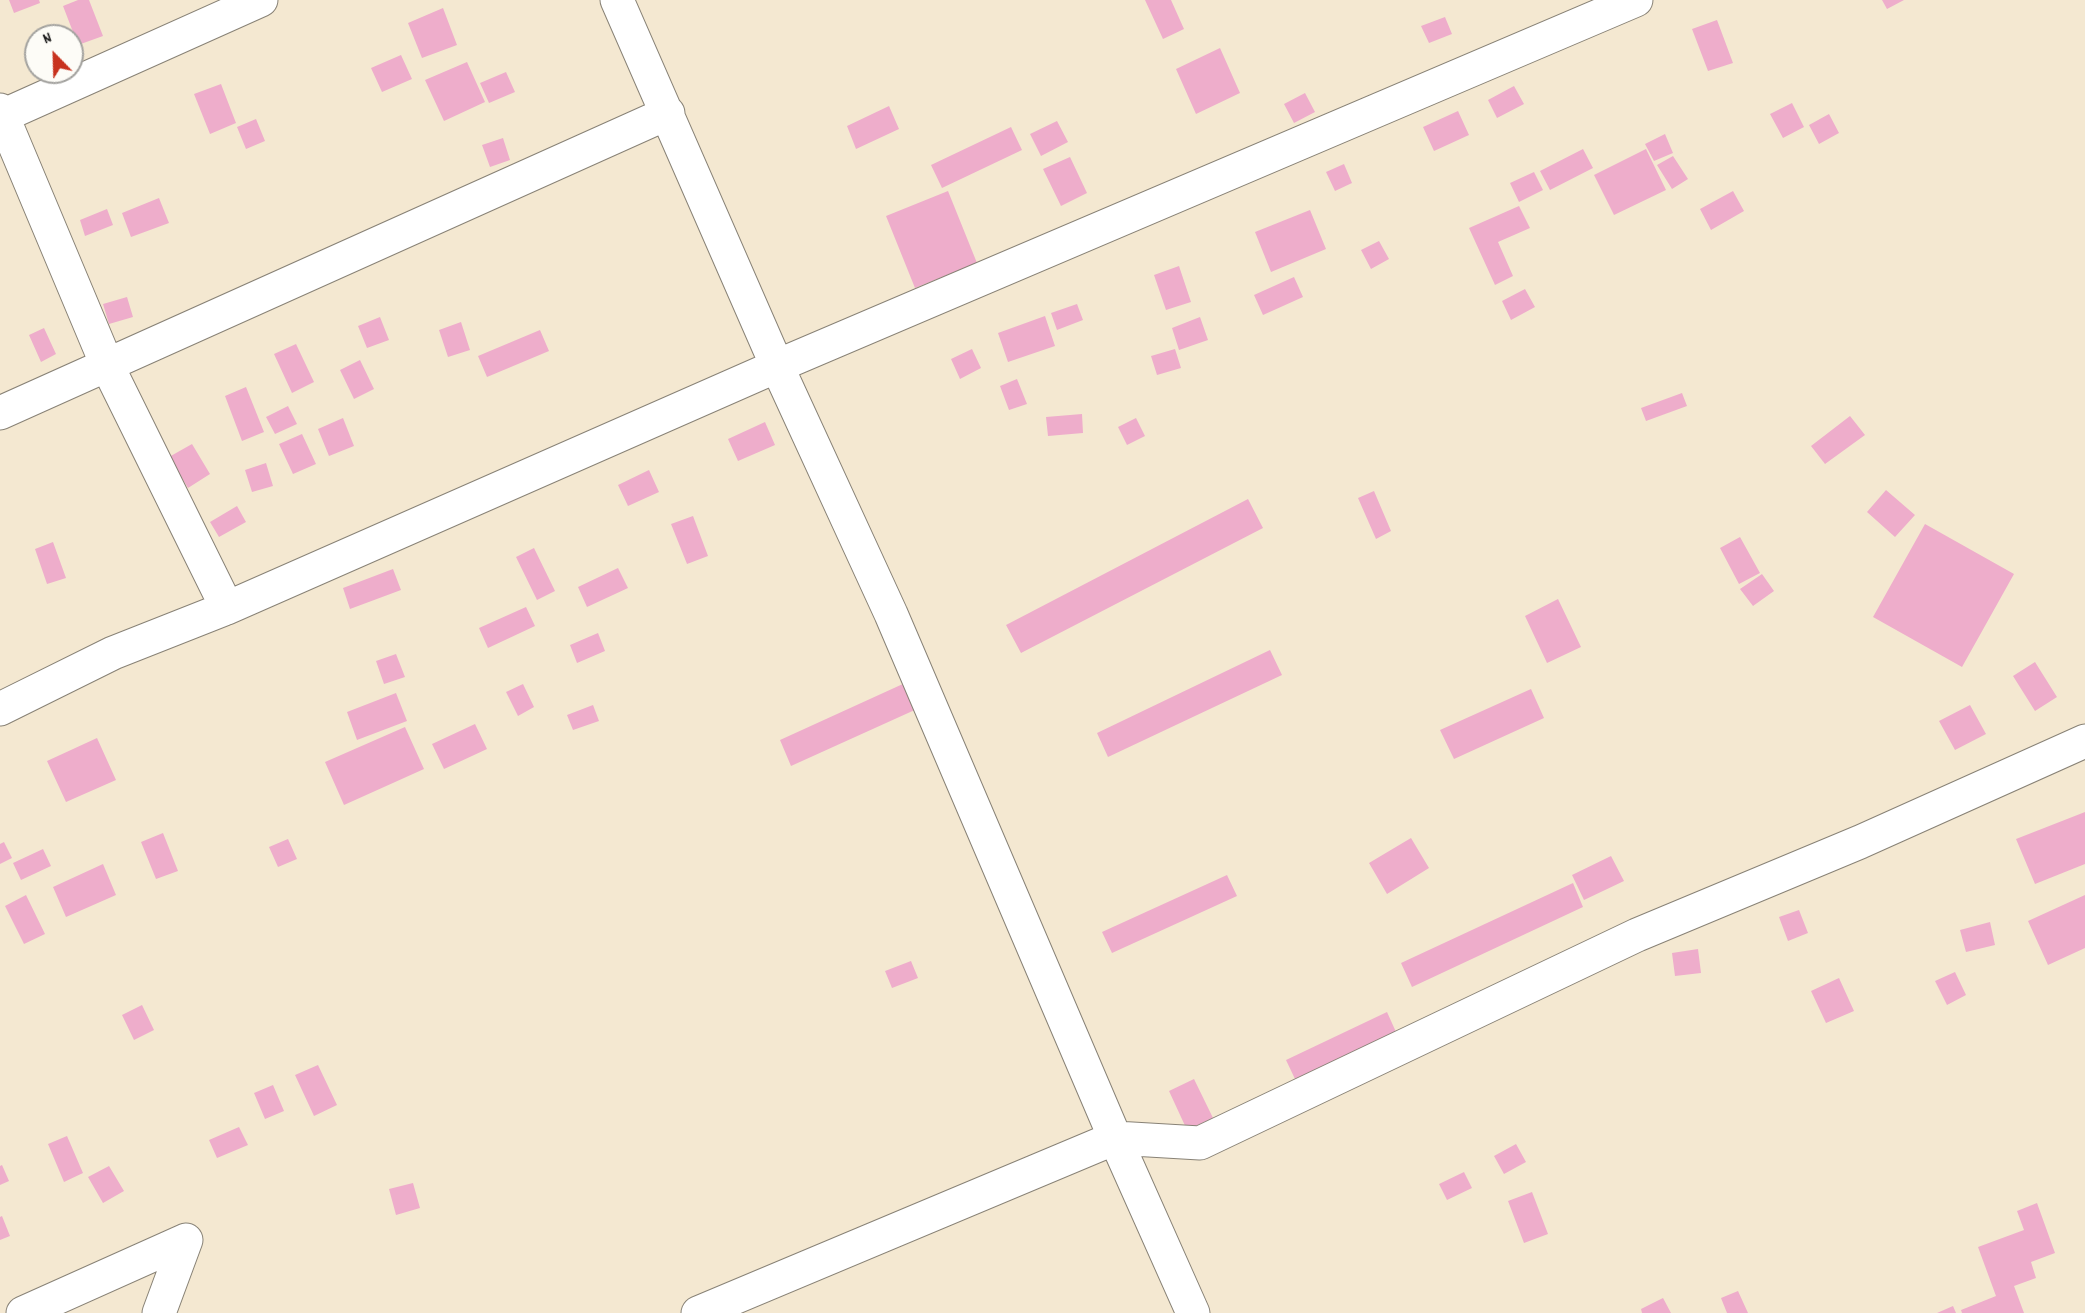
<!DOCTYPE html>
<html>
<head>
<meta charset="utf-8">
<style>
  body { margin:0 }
  #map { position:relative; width:2085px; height:1313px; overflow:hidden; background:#f4e8d1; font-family:Dekko,sans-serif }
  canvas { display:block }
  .north { position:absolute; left:24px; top:24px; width:60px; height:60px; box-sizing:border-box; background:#fdfcf7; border:2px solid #a3a29f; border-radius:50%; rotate:337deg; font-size:16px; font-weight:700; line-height:24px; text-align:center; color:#1c1c1c }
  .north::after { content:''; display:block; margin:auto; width:21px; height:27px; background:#c8321e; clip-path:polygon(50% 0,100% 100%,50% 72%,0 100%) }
</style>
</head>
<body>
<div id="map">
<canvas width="2085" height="1313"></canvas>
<div class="north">N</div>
</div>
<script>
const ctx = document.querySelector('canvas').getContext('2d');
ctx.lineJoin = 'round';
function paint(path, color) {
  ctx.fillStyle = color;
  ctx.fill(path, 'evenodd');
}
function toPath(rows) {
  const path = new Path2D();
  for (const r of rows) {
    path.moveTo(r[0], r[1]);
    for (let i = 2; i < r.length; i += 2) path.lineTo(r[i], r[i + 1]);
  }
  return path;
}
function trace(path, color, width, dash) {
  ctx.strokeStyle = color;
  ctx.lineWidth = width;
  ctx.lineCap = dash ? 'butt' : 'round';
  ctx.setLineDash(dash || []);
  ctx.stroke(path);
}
paint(toPath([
  [9,0,39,0,40,3,14,13],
  [78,0,89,0,103,36,78,45,63,6],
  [1145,0,1171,0,1184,29,1163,39],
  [1882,0,1904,0,1887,9],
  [443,8,457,45,422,58,408,23],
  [1445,17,1452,34,1429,43,1421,26],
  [1717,20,1733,63,1708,71,1692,29],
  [1220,48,1240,93,1196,114,1176,69],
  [401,55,412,79,382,92,371,68],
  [467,62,485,102,444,121,425,80],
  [506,72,515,92,489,103,480,83],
  [221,84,236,123,210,134,194,94],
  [1514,86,1524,104,1497,118,1488,100],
  [1305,93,1315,112,1294,123,1284,104],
  [1792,103,1804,127,1783,138,1770,114],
  [889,106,899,129,856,149,847,126],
  [1458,111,1469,135,1434,151,1423,127],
  [1829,114,1839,133,1819,144,1809,125],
  [256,119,265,141,246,149,237,127],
  [1057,121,1068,142,1041,156,1030,134],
  [1011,127,1022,150,942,188,931,165],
  [1665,134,1673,153,1654,161,1645,144],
  [503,138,510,160,490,167,482,145],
  [1583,149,1593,168,1550,190,1540,171],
  [1646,149,1666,190,1614,215,1594,175],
  [1673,156,1688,179,1672,189,1657,165],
  [1070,157,1087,193,1061,206,1043,169],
  [1344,164,1352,183,1335,191,1326,172],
  [1534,172,1543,190,1519,202,1510,183],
  [948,191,977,263,915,288,886,216],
  [1733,191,1744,211,1711,230,1700,209],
  [159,198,169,223,131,237,122,213],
  [1519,206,1530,228,1498,242,1513,276,1495,285,1469,228],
  [107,209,113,225,85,236,80,220],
  [1310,210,1326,249,1271,272,1255,232],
  [1379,241,1389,259,1371,269,1361,250],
  [1179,266,1191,302,1166,310,1154,275],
  [1294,277,1303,297,1263,315,1254,295],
  [1525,289,1535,307,1511,320,1502,301],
  [127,297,133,317,109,324,103,304],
  [1077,304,1083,320,1057,330,1051,313],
  [1045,316,1055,346,1008,362,998,333],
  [380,317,389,340,367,348,358,326],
  [1200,317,1208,340,1179,350,1172,328],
  [461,322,470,350,448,357,439,330],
  [44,328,56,354,41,362,29,335],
  [540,330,549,351,487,377,478,356],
  [296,344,314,382,292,393,274,354],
  [972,349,981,368,960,379,951,359],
  [1175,349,1181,368,1157,375,1151,356],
  [360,360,374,389,354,399,340,370],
  [1017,379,1027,404,1009,410,1000,386],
  [246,387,264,432,242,441,225,396],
  [1682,393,1687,406,1646,421,1641,408],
  [288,406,297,424,275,434,266,417],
  [1082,414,1083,433,1048,436,1046,417],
  [1850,416,1865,435,1825,464,1811,446],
  [343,418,354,446,329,456,318,429],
  [1136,418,1145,436,1127,445,1118,427],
  [765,422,775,445,738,461,728,439],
  [302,434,316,464,293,474,279,444],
  [192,444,210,474,188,488,169,457],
  [266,463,273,486,252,492,245,470],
  [649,470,659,492,628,506,618,485],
  [1886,490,1915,515,1895,537,1867,512],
  [1374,491,1391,531,1376,539,1358,498],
  [1248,499,1263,528,1021,653,1006,625],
  [237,506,246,522,219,537,210,522],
  [693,516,708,556,687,564,671,524],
  [1925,524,2014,574,1962,667,1873,617],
  [1740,537,1760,573,1739,584,1720,548],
  [53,542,66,578,47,584,35,549],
  [534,548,555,591,537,600,516,557],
  [618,568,628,588,587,607,578,587],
  [393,569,401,590,350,609,343,588],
  [1762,574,1774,591,1753,606,1740,589],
  [1558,599,1581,647,1547,663,1525,616],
  [526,607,535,626,488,648,479,628],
  [598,633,605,651,577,663,570,645],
  [1270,650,1282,675,1108,757,1097,733],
  [396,654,405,677,384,684,376,661],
  [2035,662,2057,697,2035,711,2013,676],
  [916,678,928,704,791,766,780,740],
  [523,684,534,707,518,716,506,692],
  [1531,689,1544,718,1454,759,1440,730],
  [396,693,407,721,357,740,347,712],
  [593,705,599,721,573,730,567,715],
  [1970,705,1986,734,1955,750,1939,721],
  [475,724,487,749,444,769,432,744],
  [405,727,424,769,344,805,325,762],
  [97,738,116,780,66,802,47,761],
  [2085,812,2085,864,2035,884,2016,839],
  [163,833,178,871,156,879,141,842],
  [1411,838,1429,868,1387,894,1369,863],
  [288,839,297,859,278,867,269,847],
  [4,842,12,858,0,864,0,844],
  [43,849,51,866,21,880,13,863],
  [1611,856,1624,881,1584,900,1572,875],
  [103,864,116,895,66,917,53,887],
  [1227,875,1237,896,1112,953,1102,932],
  [1573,883,1583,907,1412,987,1401,963],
  [26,895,45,934,24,944,5,906],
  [2085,895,2085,948,2048,965,2028,921],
  [1799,910,1808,933,1788,941,1779,917],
  [1990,922,1995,945,1966,952,1960,930],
  [1698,949,1701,973,1675,976,1672,953],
  [911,961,918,978,892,988,885,971],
  [1955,972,1966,995,1947,1005,1935,981],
  [1839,978,1854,1011,1826,1023,1811,991],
  [142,1005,154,1030,134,1040,122,1015],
  [1387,1012,1396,1032,1295,1079,1286,1060],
  [318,1065,337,1105,314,1116,295,1075],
  [1194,1079,1213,1118,1187,1130,1169,1091],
  [273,1085,284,1111,265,1119,254,1093],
  [239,1127,248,1145,217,1158,209,1140],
  [67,1136,83,1173,64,1182,48,1144],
  [1516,1144,1526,1162,1504,1174,1494,1156],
  [2,1165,9,1181,0,1185,0,1166],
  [109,1166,124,1191,103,1203,88,1177],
  [1464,1172,1472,1188,1447,1200,1439,1184],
  [413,1183,420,1208,396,1215,389,1189],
  [1532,1192,1548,1234,1524,1243,1508,1201],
  [2037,1203,2055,1253,2031,1262,2036,1278,2014,1286,2024,1313,1962,1313,1961,1310,1996,1296,1978,1247,2024,1230,2017,1211],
  [2,1216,10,1236,0,1240,0,1217],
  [1738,1291,1748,1313,1727,1313,1721,1298],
  [1663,1298,1671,1313,1642,1313,1641,1309],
  [1953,1306,1956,1313,1937,1313]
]), '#eeadcb');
const minor = toPath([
  [617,0,777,366,891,614,1115,1138,1193,1313],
  [0,110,107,365,227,608],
  [0,117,261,0],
  [0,413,668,113],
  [0,709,113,653,227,608,777,366,1636,0],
  [23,1313,186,1240],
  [159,1313,186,1240],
  [698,1313,1115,1138,1200,1143,1637,935,1860,842,2085,741]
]);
trace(minor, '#888276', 35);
trace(minor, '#fff', 33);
</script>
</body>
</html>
